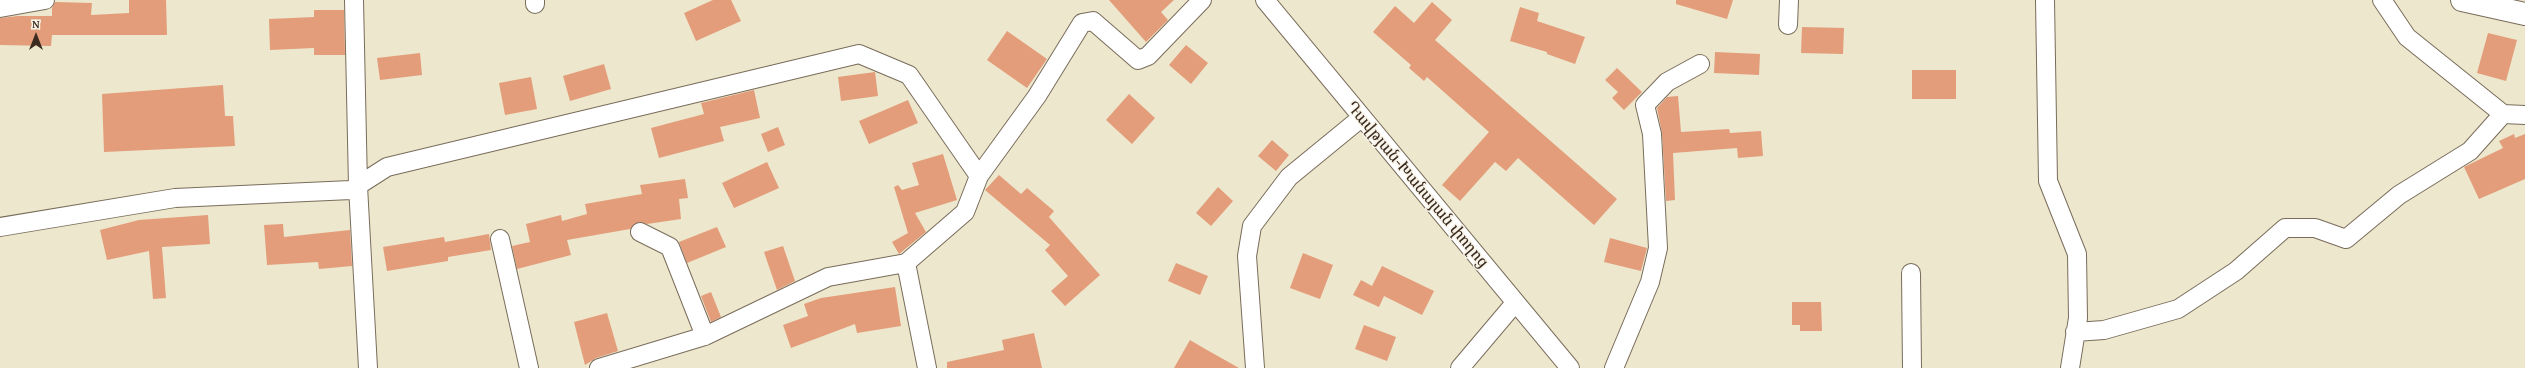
<!DOCTYPE html>
<html>
<head>
<meta charset="utf-8">
<style>
  body { margin:0 }
  #map { position:relative; width:2525px; height:368px; overflow:hidden; background:#ede7cd; font-family:"Gentium Book Plus",serif }
  canvas { display:block }
  .north { position:absolute; left:16px; top:16px; width:40px; height:40px; -webkit-text-stroke:3px #f7f3e8; paint-order:stroke; rotate:0deg; font-size:11px; font-weight:700; line-height:16px; text-align:center; color:#3b2a1e }
  .north::after { content:''; display:block; margin:auto; width:14px; height:18px; background:#3b2a1e; clip-path:polygon(50% 0,100% 100%,50% 72%,0 100%) }
</style>
</head>
<body>
<div id="map">
<canvas width="2525" height="368"></canvas>
<div class="north">N</div>
</div>
<script>
const ctx = document.querySelector('canvas').getContext('2d');
ctx.lineJoin = 'round';
function paint(path, color) {
  ctx.fillStyle = color;
  ctx.fill(path, 'evenodd');
}
function toPath(rows) {
  const path = new Path2D();
  for (const r of rows) {
    path.moveTo(r[0], r[1]);
    for (let i = 2; i < r.length; i += 2) path.lineTo(r[i], r[i + 1]);
  }
  return path;
}
function trace(path, color, width, dash) {
  ctx.strokeStyle = color;
  ctx.lineWidth = width;
  ctx.lineCap = dash ? 'butt' : 'round';
  ctx.setLineDash(dash || []);
  ctx.stroke(path);
}
function label(font, color, halo, rows, align = 'center') {
  ctx.font = font + ' "Gentium Book Plus","Noto Serif Armenian",serif';
  ctx.lineWidth = 3;
  ctx.setLineDash([]);
  ctx.textBaseline = 'middle';
  ctx.strokeStyle = halo;
  ctx.fillStyle = color;
  for (const [text, x, y, turn = 0] of rows) {
    ctx.save();
    ctx.translate(x, y);
    ctx.rotate((+turn || 0) * Math.PI / 180);
    ctx.textAlign = isNaN(turn) ? turn : align;
    if (halo) ctx.strokeText(text, 0, 0);
    ctx.fillText(text, 0, 0);
    ctx.restore();
  }
}
paint(toPath([
  [129,0,166,0,167,35,52,35,51,46,0,45,0,18,18,16,52,16,52,8,55,2,92,3,91,15,129,13],
  [713,0,731,0,741,21,696,41,684,13],
  [1109,0,1174,0,1161,12,1168,20,1146,42],
  [1676,0,1733,0,1727,19,1676,4],
  [1432,2,1452,20,1435,40,1617,199,1594,225,1518,158,1506,171,1495,162,1460,201,1442,185,1489,132,1427,77,1424,81,1409,68,1411,65,1373,32,1395,6,1414,23],
  [1520,7,1539,13,1537,21,1585,37,1575,64,1547,54,1547,52,1510,41],
  [314,10,344,10,345,55,314,55,314,48,270,50,269,19,314,17],
  [1802,27,1844,28,1843,54,1801,53],
  [1007,31,1047,59,1027,88,987,60],
  [2488,33,2517,40,2506,81,2477,73],
  [1186,45,1208,63,1191,84,1169,65],
  [1715,52,1760,54,1759,75,1714,73],
  [420,53,422,75,380,80,377,58],
  [604,64,611,89,570,101,563,76],
  [1617,68,1642,92,1624,110,1612,98,1618,92,1605,80],
  [1912,70,1956,70,1956,99,1912,99],
  [875,72,878,96,841,101,838,77],
  [531,77,537,109,505,115,499,83],
  [223,85,225,116,233,116,235,146,104,152,102,94],
  [754,90,760,118,720,127,724,141,659,158,651,128,704,114,701,103],
  [1129,94,1155,118,1132,144,1106,120],
  [1678,96,1681,132,1729,129,1730,133,1761,131,1763,156,1738,158,1737,148,1673,153,1675,200,1666,201,1662,133,1657,108,1667,97],
  [908,100,918,123,869,144,859,121],
  [778,127,785,145,768,152,761,134],
  [2514,134,2515,138,2525,134,2525,179,2479,199,2464,167,2503,148,2499,141],
  [1272,140,1289,155,1276,171,1258,156],
  [943,154,957,200,915,213,926,232,899,254,892,242,908,233,894,187,898,185,902,190,919,185,912,163],
  [767,162,779,188,734,208,722,183],
  [999,175,1021,194,1027,188,1054,211,1049,217,1100,275,1065,306,1051,291,1068,276,1045,250,1050,245,985,190],
  [685,179,688,198,679,199,681,219,647,224,639,222,630,229,567,240,571,255,517,269,512,246,530,242,526,224,561,215,562,221,587,214,585,204,642,194,640,185],
  [1218,187,1233,201,1211,226,1196,213],
  [208,215,210,244,162,247,166,298,153,299,149,251,107,260,100,230,139,220],
  [283,224,284,237,350,230,352,266,319,269,318,262,267,265,264,225],
  [717,227,726,247,687,263,679,242],
  [489,234,491,250,448,257,448,261,387,271,383,247,444,237,445,242],
  [1610,238,1647,248,1641,271,1604,262],
  [783,246,795,281,777,290,764,252],
  [1303,253,1333,265,1320,299,1290,288],
  [1176,263,1208,276,1200,295,1168,281],
  [1382,266,1434,291,1422,315,1384,296,1379,307,1353,295,1361,280,1372,286],
  [895,287,901,326,857,333,855,324,791,348,783,325,808,316,804,304,821,298],
  [711,292,721,317,711,322,701,296],
  [1792,302,1821,302,1822,331,1800,331,1800,325,1792,325],
  [607,313,618,351,596,358,585,365,574,322],
  [1364,325,1396,337,1387,361,1355,349],
  [1034,333,1042,368,947,368,947,362,1004,350,1002,340],
  [1190,340,1207,350,1239,368,1174,368]
]), '#e39d7a');
const minor = toPath([
  [354,0,358,186,368,368],
  [535,0,535,4],
  [1265,0,1570,368],
  [2045,0,2048,181,2077,254,2078,318,2070,368],
  [2382,0,2407,37,2503,114,2525,115],
  [0,8,45,0],
  [1788,25,1789,0],
  [0,227,175,198,351,190,387,167,859,54,909,75,979,176],
  [640,232,670,247,705,336],
  [500,239,529,368],
  [906,263,927,368],
  [1911,273,1912,368],
  [2075,332,2104,330,2178,309,2236,271,2285,228,2315,228,2346,239,2399,195,2470,151,2503,114],
  [599,368,705,336,828,277,906,263,965,212,979,176,1037,96,1082,23,1093,21,1138,60,1148,56,1202,0],
  [1255,368,1247,256,1252,226,1289,177,1361,118],
  [1460,368,1515,303],
  [1614,368,1650,282,1658,248,1652,134,1645,105,1667,82,1700,64]
]);
const major = toPath([
  [2462,0,2525,14]
]);
trace(minor, '#796c5b', 20);
trace(major, '#796c5b', 24);
trace(minor, '#fff', 18);
trace(major, '#fff', 22);
label('16px', '#3b2a1e', '#f7f3e8', [
  ["Դավթյան-Խանայան փողոց",1417,185,50]
]);
</script>
</body>
</html>
